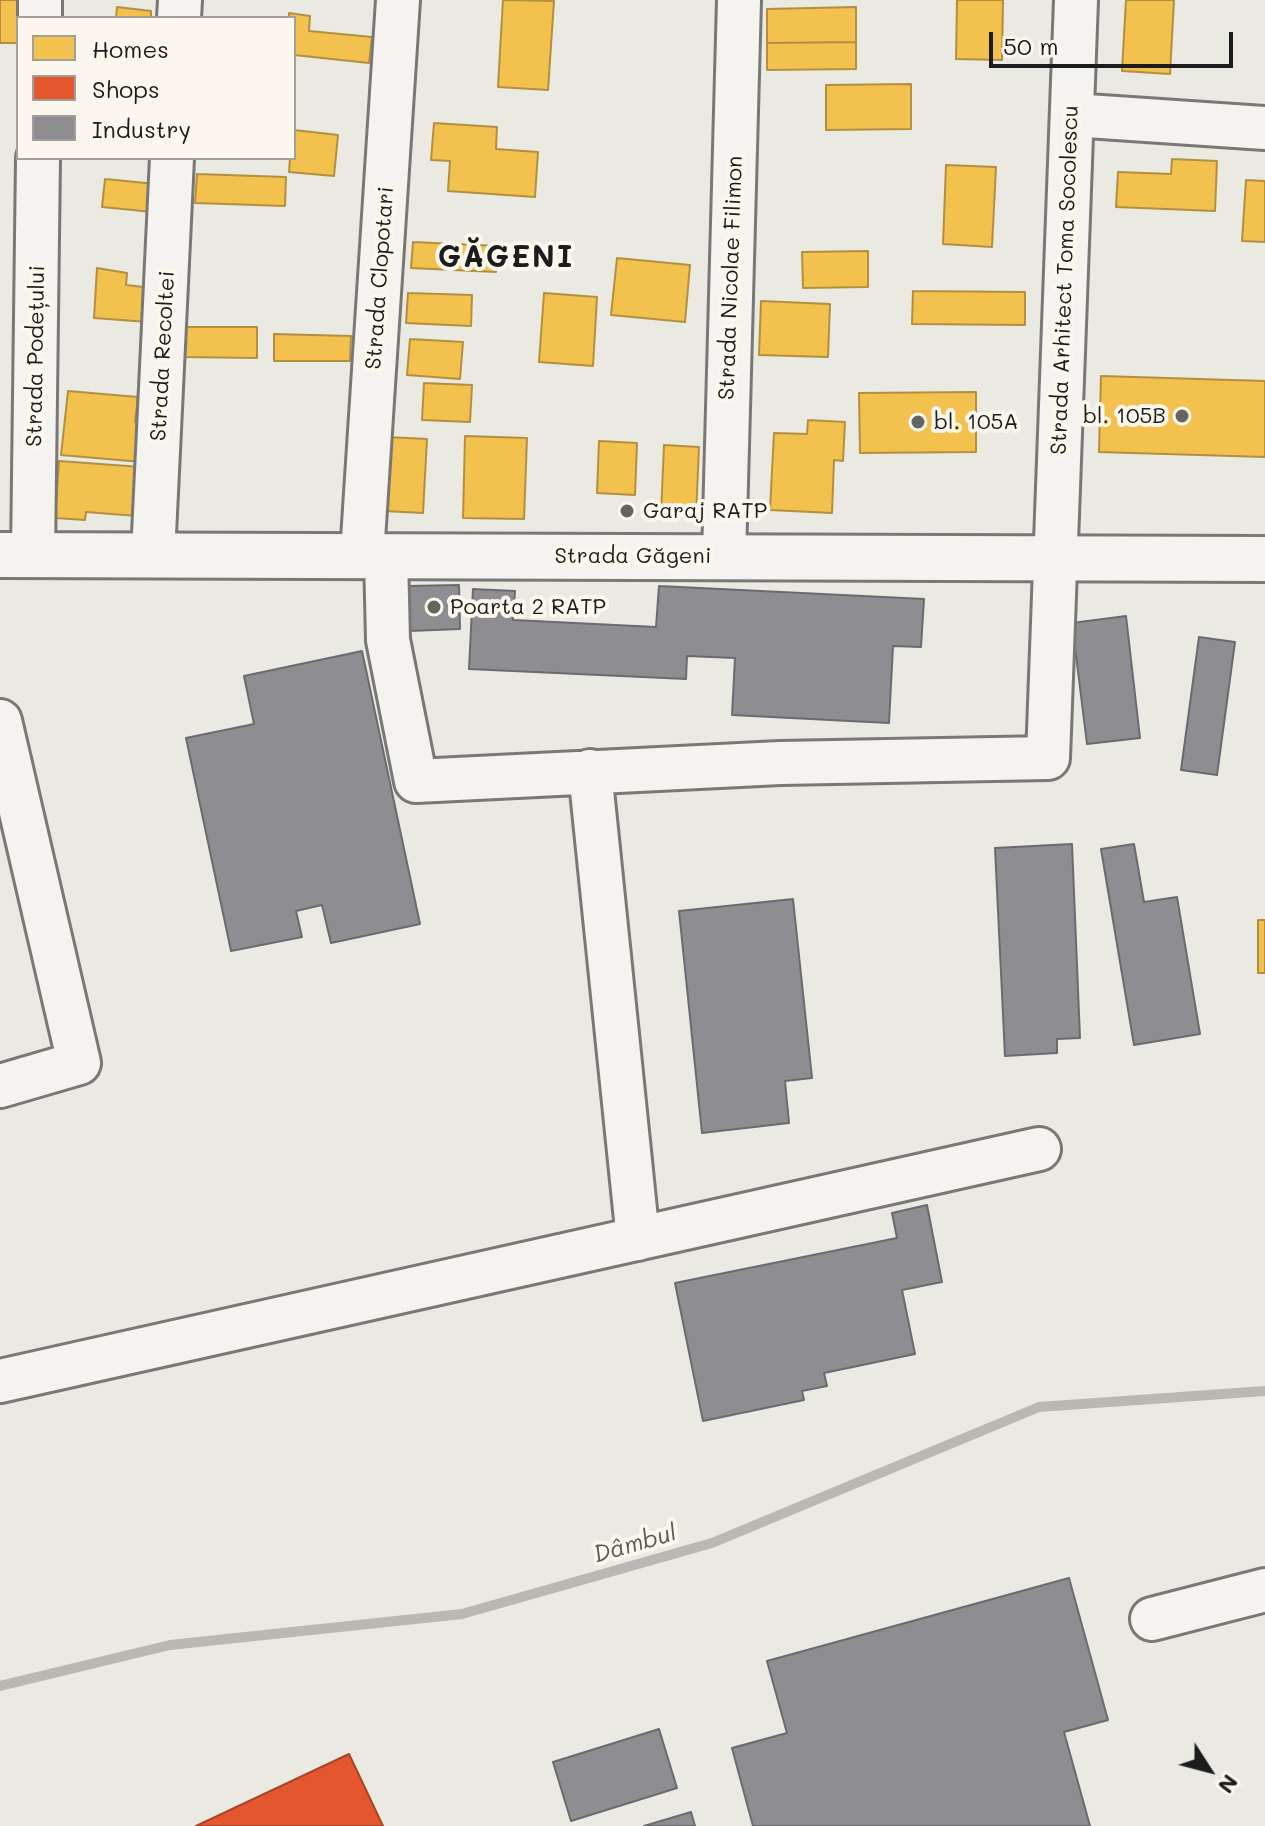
<!DOCTYPE html>
<html>
<head>
<meta charset="utf-8">
<style>
  body { margin:0 }
  #map { position:relative; width:1265px; height:1826px; overflow:hidden; background:#eae9e2; font-family:Mali,sans-serif }
  canvas { display:block }
  .legend { position:absolute; left:16px; top:16px; width:280px; height:144px; box-sizing:border-box; background:#fbf7ec; border:2px solid #a29f99; margin:0; padding:10px 14px; list-style:none; font-size:24px; color:#1c1c1c }
  .legend li { display:flex; align-items:center; gap:16px; height:40px }
  .legend b { width:40px; border:2px solid #a29f99 }
  .north { position:absolute; left:1169px; top:1730px; width:80px; height:80px; -webkit-text-stroke:6px #fbf7ec; paint-order:stroke; rotate:126deg; font-size:22px; font-weight:700; line-height:32px; text-align:center; color:#1c1c1c }
  .north::after { content:''; display:block; margin:auto; width:28px; height:36px; background:#1c1c1c; clip-path:polygon(50% 0,100% 100%,50% 72%,0 100%) }
  .scale { position:absolute; left:989px; top:32px; width:244px; height:36px; box-sizing:border-box; border:4px solid #1c1c1c; border-top:0; padding-left:10px; font-size:24px; line-height:28px; white-space:nowrap; color:#1c1c1c; -webkit-text-stroke:6px #fbf7ec; paint-order:stroke }
</style>
</head>
<body>
<div id="map">
<canvas width="1265" height="1826"></canvas>
<ul class="legend">
<li><b style="height:22px;background:#f2c14e"></b>Homes</li>
<li><b style="height:22px;background:#e4572e"></b>Shops</li>
<li><b style="height:22px;background:#8d8d92"></b>Industry</li>
</ul>
<div class="north">N</div>
<div class="scale">50 m</div>
</div>
<script>
const ctx = document.querySelector('canvas').getContext('2d');
ctx.lineJoin = 'round';
function paint(path, color) {
  ctx.fillStyle = color;
  ctx.fill(path, 'evenodd');
}
function toPath(rows) {
  const path = new Path2D();
  for (const r of rows) {
    path.moveTo(r[0], r[1]);
    for (let i = 2; i < r.length; i += 2) path.lineTo(r[i], r[i + 1]);
  }
  return path;
}
function trace(path, color, width, dash) {
  ctx.strokeStyle = color;
  ctx.lineWidth = width;
  ctx.lineCap = dash ? 'butt' : 'round';
  ctx.setLineDash(dash || []);
  ctx.stroke(path);
}
function label(font, color, halo, rows, align = 'center') {
  ctx.font = font + ' Mali,sans-serif';
  ctx.lineWidth = 8;
  ctx.setLineDash([]);
  ctx.textBaseline = 'middle';
  ctx.strokeStyle = halo;
  ctx.fillStyle = color;
  for (const [text, x, y, turn = 0] of rows) {
    ctx.save();
    ctx.translate(x, y);
    ctx.rotate((+turn || 0) * Math.PI / 180);
    ctx.textAlign = isNaN(turn) ? turn : align;
    if (halo) ctx.strokeText(text, 0, 0);
    ctx.fillText(text, 0, 0);
    ctx.restore();
  }
}
const homes = toPath([
  [0,0,17,0,17,43,0,43,0,0],
  [503,0,554,1,548,90,498,87,503,0],
  [957,0,1003,0,1002,60,956,59,957,0],
  [1126,0,1174,0,1170,74,1122,71,1126,0],
  [117,7,151,11,151,18,116,18,117,7],
  [856,7,856,42,767,43,767,9,856,7],
  [289,13,310,16,309,31,372,37,369,63,294,55,294,18,289,18,289,13],
  [856,42,856,69,767,70,767,43,856,42],
  [911,84,911,129,826,130,826,85,911,84],
  [434,123,497,127,496,149,538,152,535,197,448,191,450,161,431,160,434,123],
  [294,130,338,135,334,176,289,172,290,158,294,158,294,130],
  [1172,159,1217,161,1215,211,1116,207,1118,172,1171,174,1172,159],
  [946,165,996,167,992,247,943,244,946,165],
  [197,174,286,177,285,206,195,203,197,174],
  [105,179,156,184,153,212,102,207,105,179],
  [1246,180,1265,181,1265,242,1242,241,1246,180],
  [413,242,498,246,496,272,411,268,413,242],
  [868,251,868,287,803,288,802,252,868,251],
  [617,258,690,265,685,322,611,315,617,258],
  [97,268,127,273,126,285,152,288,148,322,94,318,97,268],
  [913,291,1025,292,1025,325,912,324,913,291],
  [408,293,472,295,471,326,406,323,408,293],
  [544,293,597,297,593,366,539,362,544,293],
  [761,301,830,304,828,357,759,355,761,301],
  [184,327,257,327,257,358,184,357,184,327],
  [274,334,351,336,350,361,274,361,274,334],
  [410,339,463,342,460,379,407,375,410,339],
  [1101,376,1265,381,1265,457,1099,452,1101,376],
  [424,383,472,385,470,422,422,420,424,383],
  [68,391,138,397,135,422,146,424,142,462,61,455,68,391],
  [976,392,976,452,860,453,859,393,976,392],
  [808,420,845,422,843,461,834,460,832,513,770,510,774,433,807,434,808,420],
  [465,436,527,438,524,519,463,518,465,436],
  [387,437,427,439,423,513,383,511,387,437],
  [599,441,637,443,635,495,597,493,599,441],
  [664,445,699,447,696,515,661,514,664,445],
  [59,461,141,467,137,516,86,512,85,520,55,518,59,461],
  [1258,920,1265,920,1265,973,1258,973,1258,920]
]);
paint(homes, '#f2c14e');
trace(homes, '#b2903f', 2);
const shops = toPath([
  [349,1754,383,1826,196,1826,349,1754]
]);
paint(shops, '#e4572e');
trace(shops, '#a84529', 2);
const industry = toPath([
  [459,585,460,629,409,631,408,586,459,585],
  [659,586,924,599,921,647,893,646,889,723,732,715,735,658,687,656,686,679,469,669,473,589,515,591,513,620,656,627,659,586],
  [1126,616,1140,738,1087,744,1072,623,1126,616],
  [1199,637,1235,642,1217,775,1181,770,1199,637],
  [362,651,420,924,331,943,322,905,296,911,302,937,231,951,186,738,254,724,244,676,362,651],
  [1072,844,1080,1038,1057,1039,1057,1053,1005,1056,995,848,1072,844],
  [1134,844,1144,902,1177,897,1200,1034,1134,1045,1101,849,1134,844],
  [793,899,812,1078,785,1081,789,1123,702,1133,679,911,793,899],
  [927,1205,942,1282,902,1290,915,1354,824,1373,827,1386,802,1391,804,1400,703,1421,675,1283,897,1238,892,1213,927,1205],
  [1069,1578,1108,1720,1064,1732,1090,1826,753,1826,732,1748,787,1733,767,1661,1069,1578],
  [659,1729,677,1788,571,1821,553,1762,659,1729],
  [691,1812,695,1826,644,1826,691,1812]
]);
paint(industry, '#8d8d92');
trace(industry, '#6b6b6f', 2);
trace(toPath([
  [0,1686,170,1645,462,1614,712,1543,1039,1407,1265,1391]
]), '#bab8b2', 10);
const minor = toPath([
  [40,18,40,0],
  [179,18,180,0],
  [1072,115,1265,128],
  [33,555,38,158],
  [153,555,172,158],
  [362,555,398,0],
  [386,556,388,640,416,781,780,763,1048,758,1076,0],
  [724,557,739,0],
  [0,721,79,1063,0,1086],
  [590,771,638,1239],
  [0,1381,1039,1149],
  [1152,1619,1265,1590]
]);
const major = toPath([
  [0,555,1265,559]
]);
trace(minor, '#797875', 48);
trace(major, '#797875', 50);
trace(minor, '#f4f3ef', 42);
trace(major, '#f4f3ef', 44);
for (const [x, y, r, color] of [
  [1182,416,8,"#646461"],
  [918,422,8,"#646461"],
  [627,511,8,"#646461"],
  [434,607,8,"#646461"]
]) {
  const dot = new Path2D();
  dot.arc(x, y, r, 0, 2 * Math.PI);
  ctx.fillStyle = color;
  ctx.fill(dot);
  trace(dot, '#fbf7ec', 3);
}
label('22px', '#1c1c1c', '#fbf7ec', [
  ["Strada Clopotari",380,278,-86],
  ["Strada Nicolae Filimon",731,278,-88],
  ["Strada Arhitect Toma Socolescu",1065,280,-88],
  ["Strada Podețului",36,356,-89],
  ["Strada Recoltei",163,356,-87],
  ["Strada Găgeni",633,556]
]);
label('22px', '#1c1c1c', '#fbf7ec', [
  ["bl. 105B",1166,416,"right"],
  ["bl. 105A",934,422],
  ["Garaj RATP",643,511],
  ["Poarta 2 RATP",450,607]
], 'left');
label('italic 24px', '#5a5956', '#fbf7ec', [
  ["Dâmbul",635,1544,-16]
]);
ctx.letterSpacing = '2px';
label('bold 30px', '#1c1c1c', '#fbf7ec', [
  ["GĂGENI",506,258]
]);
ctx.letterSpacing = '0px';
</script>
</body>
</html>
